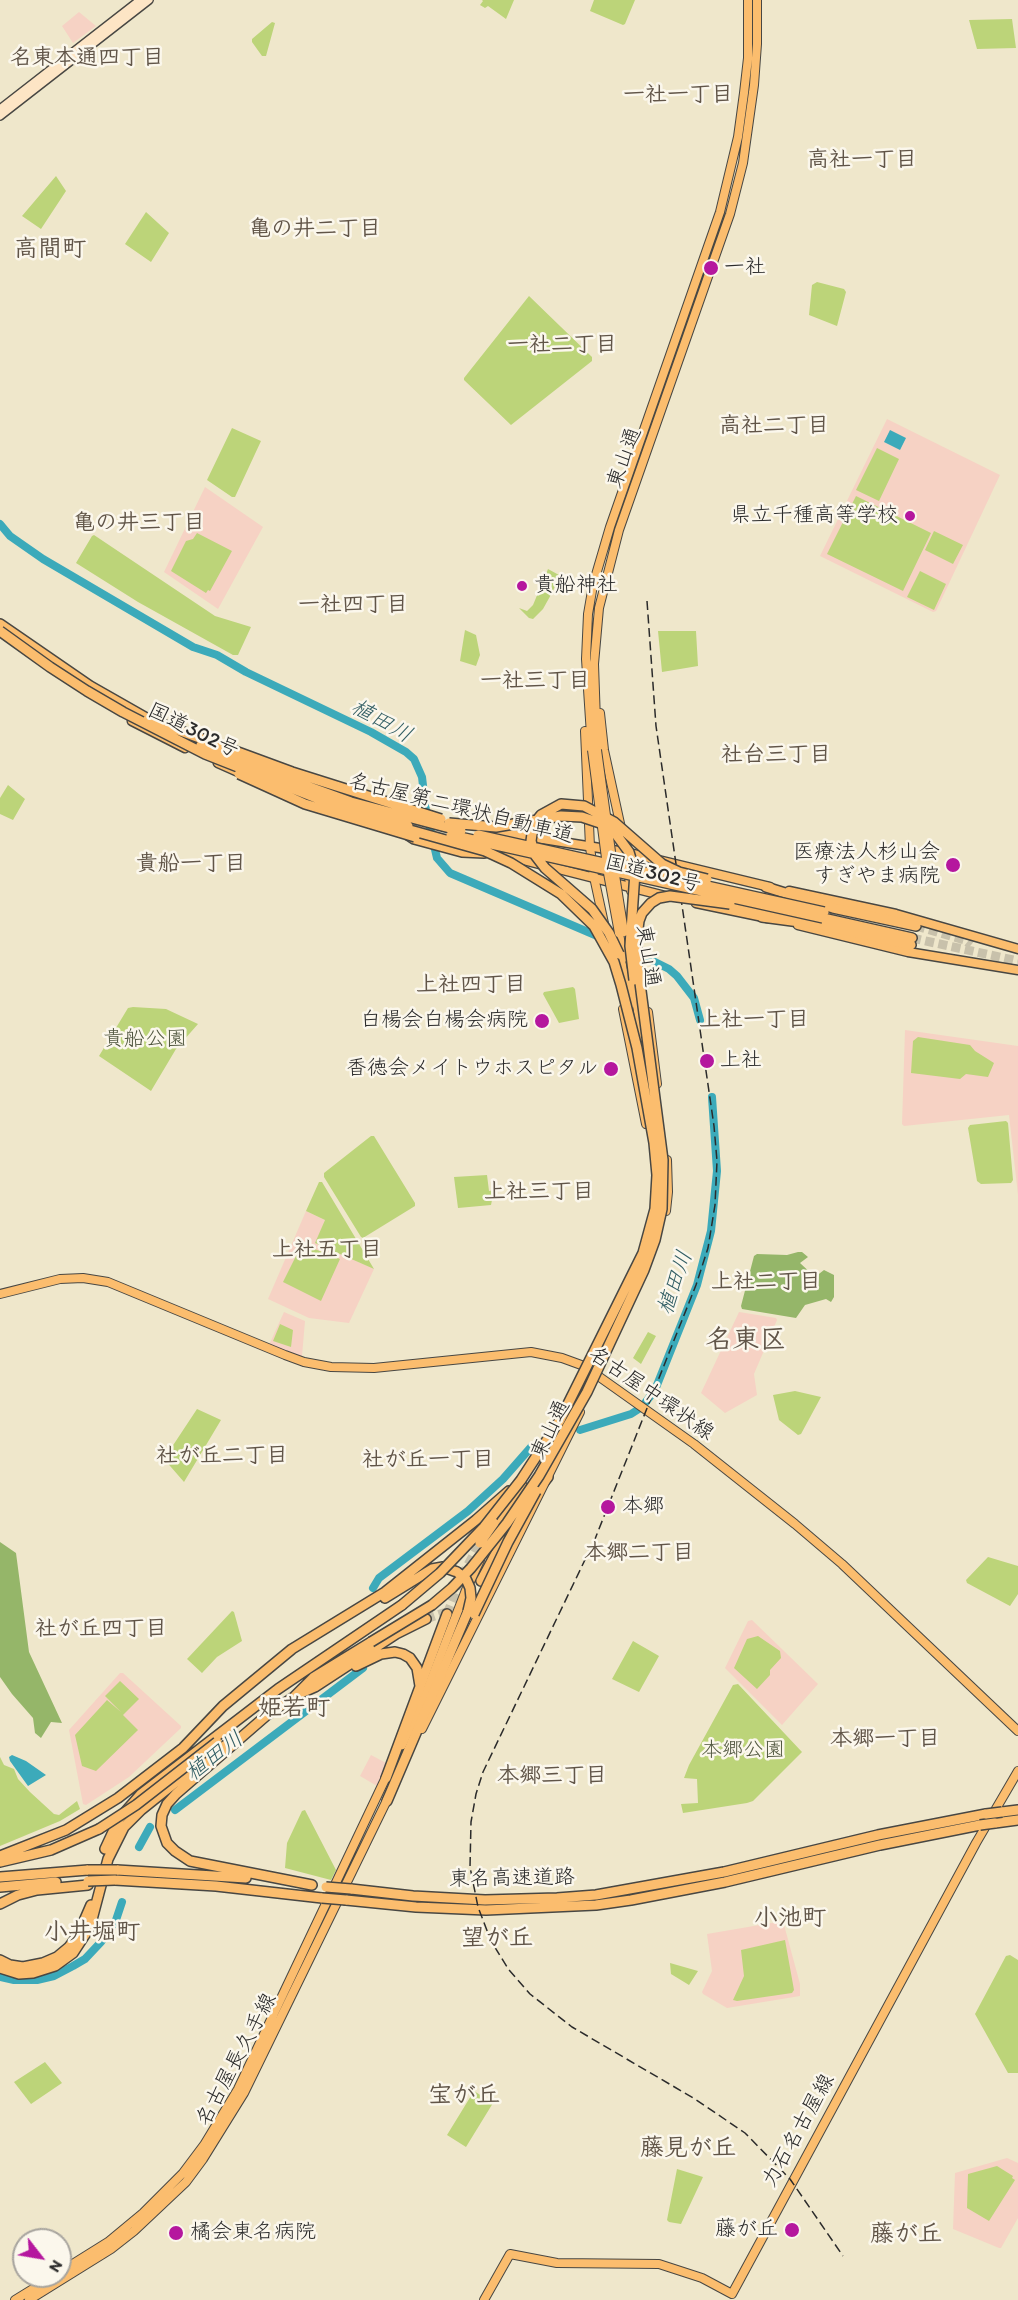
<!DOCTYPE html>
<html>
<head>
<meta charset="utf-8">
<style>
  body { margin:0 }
  #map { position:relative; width:1018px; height:2300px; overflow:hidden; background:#efe7cb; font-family:Itim,sans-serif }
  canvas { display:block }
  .north { position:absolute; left:12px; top:2228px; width:60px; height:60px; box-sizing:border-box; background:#fbf7ec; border:2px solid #a8a59f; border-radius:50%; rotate:121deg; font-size:16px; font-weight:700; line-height:24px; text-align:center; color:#2b2b2b }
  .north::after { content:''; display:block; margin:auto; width:21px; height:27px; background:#b5179e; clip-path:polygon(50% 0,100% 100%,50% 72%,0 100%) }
</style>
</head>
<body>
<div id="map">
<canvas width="1018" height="2300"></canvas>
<div class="north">N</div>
</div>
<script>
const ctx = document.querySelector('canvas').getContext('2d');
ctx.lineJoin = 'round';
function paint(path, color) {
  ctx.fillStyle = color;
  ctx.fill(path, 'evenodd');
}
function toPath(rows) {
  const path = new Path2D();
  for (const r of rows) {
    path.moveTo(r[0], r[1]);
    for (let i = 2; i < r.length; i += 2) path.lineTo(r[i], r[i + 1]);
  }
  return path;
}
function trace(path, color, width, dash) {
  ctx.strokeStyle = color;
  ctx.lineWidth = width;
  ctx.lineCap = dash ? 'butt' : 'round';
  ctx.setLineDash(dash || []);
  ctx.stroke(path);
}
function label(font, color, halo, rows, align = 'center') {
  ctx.font = font + ' Itim,"Klee One",sans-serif';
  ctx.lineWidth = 5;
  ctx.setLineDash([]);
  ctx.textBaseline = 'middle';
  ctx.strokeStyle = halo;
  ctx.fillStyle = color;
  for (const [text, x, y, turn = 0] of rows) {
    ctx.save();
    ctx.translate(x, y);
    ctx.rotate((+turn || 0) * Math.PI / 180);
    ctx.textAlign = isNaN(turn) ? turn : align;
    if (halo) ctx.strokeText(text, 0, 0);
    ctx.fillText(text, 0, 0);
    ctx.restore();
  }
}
paint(toPath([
  [79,12,96,26,73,43,62,26],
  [887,419,1000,475,936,611,933,612,820,556],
  [205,487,263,527,218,609,164,572],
  [905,1030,1018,1046,1018,1195,1009,1115,904,1126,902,1124],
  [306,1211,325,1220,316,1243,374,1269,349,1323,309,1318,268,1299],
  [284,1312,305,1321,302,1356,299,1357,269,1345],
  [739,1312,776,1318,777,1320,754,1374,757,1395,725,1413,701,1393],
  [752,1620,818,1684,782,1725,725,1668,748,1621],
  [120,1673,123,1673,181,1726,181,1728,129,1777,86,1805,83,1804,69,1730],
  [371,1755,388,1764,377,1786,360,1776],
  [783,1921,800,1984,800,1996,727,2008,703,1994,702,1992,712,1971,707,1934],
  [1007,2158,1018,2163,1018,2218,1001,2248,999,2248,953,2229,955,2173]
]), '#f6d2c4');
paint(toPath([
  [482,0,514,0,506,19,488,6,485,8,480,5,483,1],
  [594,0,635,0,625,24,623,25,590,11],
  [1012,19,1016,48,977,49,969,20],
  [272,22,275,23,266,56,262,56,252,42,252,39],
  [56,176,66,191,41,229,22,216],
  [146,212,169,233,151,262,125,244],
  [817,282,844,289,846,292,837,326,809,315,812,285],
  [529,296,592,357,592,361,511,425,464,380,464,378],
  [232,428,261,441,235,497,232,497,207,480],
  [877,448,899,459,879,501,856,490],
  [856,496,931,533,903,591,827,554],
  [934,531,963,545,953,564,925,550],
  [197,533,232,551,210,591,208,590,206,593,171,571,186,541,193,539],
  [94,535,215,616,251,627,238,655,233,655,138,602,76,563,92,536],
  [548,569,559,575,553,591,543,609,533,619,529,618,519,608,527,611,533,605],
  [920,571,946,584,934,610,907,597],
  [465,630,476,635,480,655,476,666,460,661],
  [658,631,696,631,698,666,662,672],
  [8,785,25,799,13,820,0,814,0,798],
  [573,987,575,989,579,1019,559,1023,543,994,544,992],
  [133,1007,166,1009,198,1024,176,1049,151,1091,99,1056,128,1008],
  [918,1037,970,1045,975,1051,994,1063,988,1077,966,1074,960,1079,911,1073,913,1041],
  [1006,1121,1008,1123,1013,1180,1011,1183,981,1184,977,1181,968,1128,970,1125],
  [371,1136,374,1136,415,1203,415,1206,363,1238,361,1237,324,1177,324,1173],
  [487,1175,489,1191,494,1190,491,1205,458,1208,454,1177],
  [319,1182,322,1182,374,1269,315,1243,325,1220,306,1211],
  [302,1244,340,1259,321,1301,283,1282],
  [280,1324,293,1330,291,1347,273,1341],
  [648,1332,656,1336,641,1364,633,1358],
  [795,1391,821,1397,801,1434,798,1435,779,1420,773,1395],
  [197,1409,221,1420,184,1482,164,1459],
  [988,1557,1018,1566,1018,1594,1010,1606,967,1583,966,1580],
  [232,1611,234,1612,242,1641,217,1657,202,1673,187,1659],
  [758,1636,780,1651,781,1658,770,1670,770,1675,757,1689,734,1668,747,1639],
  [633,1641,659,1656,639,1692,612,1679],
  [120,1681,139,1699,123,1715,138,1730,96,1771,82,1766,75,1735,107,1700,121,1712,105,1696],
  [738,1684,802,1752,753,1801,747,1803,683,1813,681,1804,698,1803,697,1779,684,1778,689,1765,733,1685],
  [0,1757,4,1765,14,1769,18,1779,30,1792,54,1814,59,1815,77,1801,80,1809,60,1821,0,1846],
  [305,1810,336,1870,331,1880,285,1868,287,1843,302,1811],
  [785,1940,794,1990,792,1993,737,2001,733,2000,744,1976,741,1950],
  [1010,1955,1018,1960,1018,2073,1008,2073,975,2014,1006,1956],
  [670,1963,698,1971,689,1985,671,1974],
  [45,2062,62,2083,31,2104,14,2082],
  [474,2091,493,2103,466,2147,447,2135],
  [997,2166,1013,2176,1012,2178,1015,2180,989,2221,967,2208,968,2174],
  [677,2169,703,2177,681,2224,669,2222,667,2220]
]), '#bcd479');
paint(toPath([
  [798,1252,802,1252,808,1257,800,1263,815,1277,824,1270,834,1275,834,1297,831,1302,826,1299,805,1305,796,1318,742,1309,741,1306,754,1256,757,1254,787,1255],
  [0,1542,16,1553,29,1652,62,1723,51,1722,41,1738,35,1733,33,1718,12,1694,0,1677]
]), '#95b669');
paint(toPath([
  [890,430,906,438,900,450,884,442],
  [12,1755,26,1761,46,1775,28,1786,10,1761,9,1757]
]), '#3caaba');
trace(toPath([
  [0,524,10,536,43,559,193,647,217,655,246,672,371,732,406,752,414,759,422,777,426,811,437,858,450,873,602,938],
  [633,951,669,969,677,976,694,998,700,1020],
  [580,1430,631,1414,642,1407,655,1390,697,1285,711,1231,717,1171,712,1097],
  [373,1588,379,1578,468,1511,503,1479,532,1446,536,1446],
  [175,1810,363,1668],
  [139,1847,150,1827],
  [0,1977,14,1980,37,1980,54,1976,73,1966,85,1959,101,1942,116,1920,122,1902]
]), '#3caaba', 8);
trace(toPath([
  [916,926,965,940,971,945],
  [912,938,1018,961],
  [447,1614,464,1572,480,1543],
  [426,1619,452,1610]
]), '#c8c1ab', 9, [9, 4.5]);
const secondary = toPath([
  [0,109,140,0],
  [0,116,149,0]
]);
const primary = toPath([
  [600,713,604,750,621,828],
  [585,731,590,847,594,877,610,951],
  [592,750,586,659,588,614,593,585,610,527,720,212,738,137,744,93,748,58,748,0],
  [597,750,594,664,599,608,619,530,730,214,743,163,754,85,757,44,757,0],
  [625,849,631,891],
  [619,933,623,958],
  [632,975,647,1067],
  [623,1009,646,1124],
  [648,1012,657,1084],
  [666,1211,668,1192,667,1160],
  [0,1294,60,1279,83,1278,108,1282,285,1355,304,1362,331,1367,374,1368,531,1352,562,1358,584,1366,694,1444,795,1524,842,1564,1018,1731],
  [493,1536,522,1484],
  [422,1729,580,1412],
  [402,1745,427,1690,466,1590,480,1560],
  [60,2272,108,2242,143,2213,183,2173,204,2145,238,2089,387,1775],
  [15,2300,54,2276],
  [29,2300,111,2249,134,2231,186,2182,203,2159,244,2093,389,1796],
  [484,2300,510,2254,557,2263,659,2264,702,2278,732,2294,976,1843,1018,1771]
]);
const trunk = toPath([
  [132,721,185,748],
  [218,763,245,775],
  [486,830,625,852,770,887],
  [512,857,665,896],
  [789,891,896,914,1018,949],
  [696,903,768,918],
  [798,925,908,952,1018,970]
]);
const motorway = toPath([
  [0,624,90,686,148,719],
  [408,835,414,839,462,852,484,853],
  [497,855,519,859],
  [766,887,833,908,916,926],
  [730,904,761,911,790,913],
  [762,917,822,925,911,945],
  [823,918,912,938],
  [619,954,630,1004],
  [533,1496,548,1477],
  [481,1581,507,1533,521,1512],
  [385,1598,432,1569,443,1567,457,1572],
  [356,1666,381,1654,395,1652,403,1654,410,1658,417,1668,420,1686],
  [299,1694,315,1687,396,1634,426,1619],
  [386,1778,447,1614],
  [387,1801,468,1611],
  [1002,1812,1018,1810],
  [995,1823,1018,1820],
  [105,1849,119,1819,141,1794,278,1689,402,1605],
  [0,1856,66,1830,118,1798,183,1748,223,1706,292,1649,385,1592,476,1520,509,1491],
  [0,1862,51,1850,99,1829],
  [117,1870,246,1878],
  [0,1877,88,1870],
  [115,1880,216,1886,322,1898],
  [312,1885,190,1861,175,1851,167,1843,161,1826,162,1815,167,1804,176,1794,267,1715,294,1697,314,1677,371,1642],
  [0,1887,56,1882],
  [351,1889,413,1896,485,1900,557,1898,596,1895,724,1872,878,1835,986,1814],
  [346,1900,416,1907,486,1910,596,1905,631,1900,725,1882,880,1845,980,1825],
  [0,1904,18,1895,37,1890,88,1885],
  [0,1960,10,1965,23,1967,43,1963,57,1957,69,1947,78,1935,91,1905],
  [0,1968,19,1974,33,1973,55,1966,73,1953,90,1927,108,1859,124,1827,141,1810,206,1758,229,1743]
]);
trace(secondary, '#484743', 10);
trace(primary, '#484743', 10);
trace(trunk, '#484743', 11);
trace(motorway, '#484743', 12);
trace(secondary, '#fde5c5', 7);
trace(primary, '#fbbd6e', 8);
trace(trunk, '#fbbd6e', 8);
trace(motorway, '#fbbd6e', 9);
trace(toPath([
  [647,601,656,726,714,1126,717,1161,715,1205,708,1248,696,1285,595,1539,483,1772,476,1794,471,1822,470,1867,478,1907,491,1941,509,1970,530,1994,572,2027,695,2099,745,2133,790,2179,843,2256]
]), '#2b2b2b', 1.5, [9, 4.5]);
const primaryBridge = toPath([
  [592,750,606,858],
  [597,750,612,859],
  [608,873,619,933],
  [615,875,624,932]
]);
const motorwayBridge = toPath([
  [0,631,50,667,87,691,123,712,205,754,319,799,408,826],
  [148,719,292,772,441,819],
  [201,745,243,763,351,802,461,831],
  [239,774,305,804,415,837],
  [449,823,496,827,561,816,582,817,600,823,615,833,629,852,635,872,630,946,634,980],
  [451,835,823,918],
  [478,835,824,912],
  [619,954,609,933,592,909,545,868,535,855,531,841,532,834,537,820,541,815,561,804,584,806,614,822,662,864,679,872,707,879],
  [480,1543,494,1523],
  [457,1572,466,1579,470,1588,471,1598,468,1611],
  [402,1605,440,1573,484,1527,521,1480,560,1420,643,1253,655,1209,657,1175,654,1143,637,1048,621,985,614,962,594,926,561,894,511,863,485,851,410,830,404,825],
  [474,1614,508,1542,536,1491],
  [371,1642,432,1605,452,1588,471,1568,507,1523,539,1476,587,1392,644,1270,655,1240,662,1209,663,1160,637,960,637,936,639,921,642,913,651,903,659,898,670,896,730,904],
  [986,1814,1002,1812],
  [980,1825,995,1823],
  [99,1829,136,1805,217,1742],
  [88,1870,117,1870],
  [88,1881,115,1880],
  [326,1887,351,1889],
  [322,1898,346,1900]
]);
trace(primaryBridge, '#484743', 10, []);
trace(motorwayBridge, '#484743', 12, []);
trace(primaryBridge, '#fbbd6e', 8);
trace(motorwayBridge, '#fbbd6e', 9);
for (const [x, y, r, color] of [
  [711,268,8,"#b5179e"],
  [910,516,6,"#b5179e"],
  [522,586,6,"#b5179e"],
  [953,865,8,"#b5179e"],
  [542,1021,8,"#b5179e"],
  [707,1061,8,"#b5179e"],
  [611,1069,8,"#b5179e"],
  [608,1507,8,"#b5179e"],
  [792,2230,8,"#b5179e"],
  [176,2233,8,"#b5179e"]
]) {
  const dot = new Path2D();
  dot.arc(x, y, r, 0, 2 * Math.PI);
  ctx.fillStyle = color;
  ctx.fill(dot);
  trace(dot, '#fbf7ec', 2);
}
label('21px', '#2b2b2b', '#fbf7ec', [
  ["一社",724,268],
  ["県立千種高等学校",898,516,"right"],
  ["貴船神社",534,586],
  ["医療法人杉山会",940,853,"right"],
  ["すぎやま病院",940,877,"right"],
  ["白楊会白楊会病院",528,1021,"right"],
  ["上社",720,1061],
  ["香徳会メイトウホスピタル",598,1069,"right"],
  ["本郷",622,1507],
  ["藤が丘",778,2230,"right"],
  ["橘会東名病院",190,2233]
], 'left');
label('21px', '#2b2b2b', '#fbf7ec', [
  ["東山通",625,458,-70],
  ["国道302号",193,731,26],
  ["名古屋第二環状自動車道",461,809,14],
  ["国道302号",653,874,14],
  ["東山通",647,956,81],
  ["名古屋中環状線",651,1394,35],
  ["東山通",551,1430,-64],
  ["東名高速道路",512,1879,-1],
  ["名古屋長久手線",237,2060,-62],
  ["力石名古屋線",799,2131,-61]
]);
label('21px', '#4f553e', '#fbf7ec', [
  ["貴船公園",145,1040],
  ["本郷公園",743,1751]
]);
label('bold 22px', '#615548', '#fbf7ec', [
  ["名東本通四丁目",87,58],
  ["一社一丁目",678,95],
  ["高社一丁目",862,160],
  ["亀の井二丁目",315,229],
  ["一社二丁目",562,345],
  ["高社二丁目",774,426],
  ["亀の井三丁目",139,523],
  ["一社四丁目",353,605],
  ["一社三丁目",535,681],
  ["社台三丁目",776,755],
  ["貴船一丁目",191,864],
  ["上社四丁目",471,985],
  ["上社一丁目",754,1020],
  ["上社三丁目",539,1192],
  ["上社五丁目",327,1250],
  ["上社二丁目",766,1282],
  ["社が丘二丁目",222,1456],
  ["社が丘一丁目",428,1460],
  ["本郷二丁目",639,1553],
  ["社が丘四丁目",101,1629],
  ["本郷一丁目",885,1739],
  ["本郷三丁目",552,1776]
]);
label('italic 22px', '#325e64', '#fbf7ec', [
  ["植田川",381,722,29],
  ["植田川",676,1283,-71],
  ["植田川",215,1757,-37]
]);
label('bold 24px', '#615548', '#fbf7ec', [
  ["高間町",50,250],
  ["姫若町",294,1709],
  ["小池町",790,1919],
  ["小井堀町",92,1933],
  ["望が丘",497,1939],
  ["宝が丘",464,2096],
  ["藤見が丘",688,2149],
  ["藤が丘",906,2235]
]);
label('bold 27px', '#615548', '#fbf7ec', [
  ["名東区",746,1341]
]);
</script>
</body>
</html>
